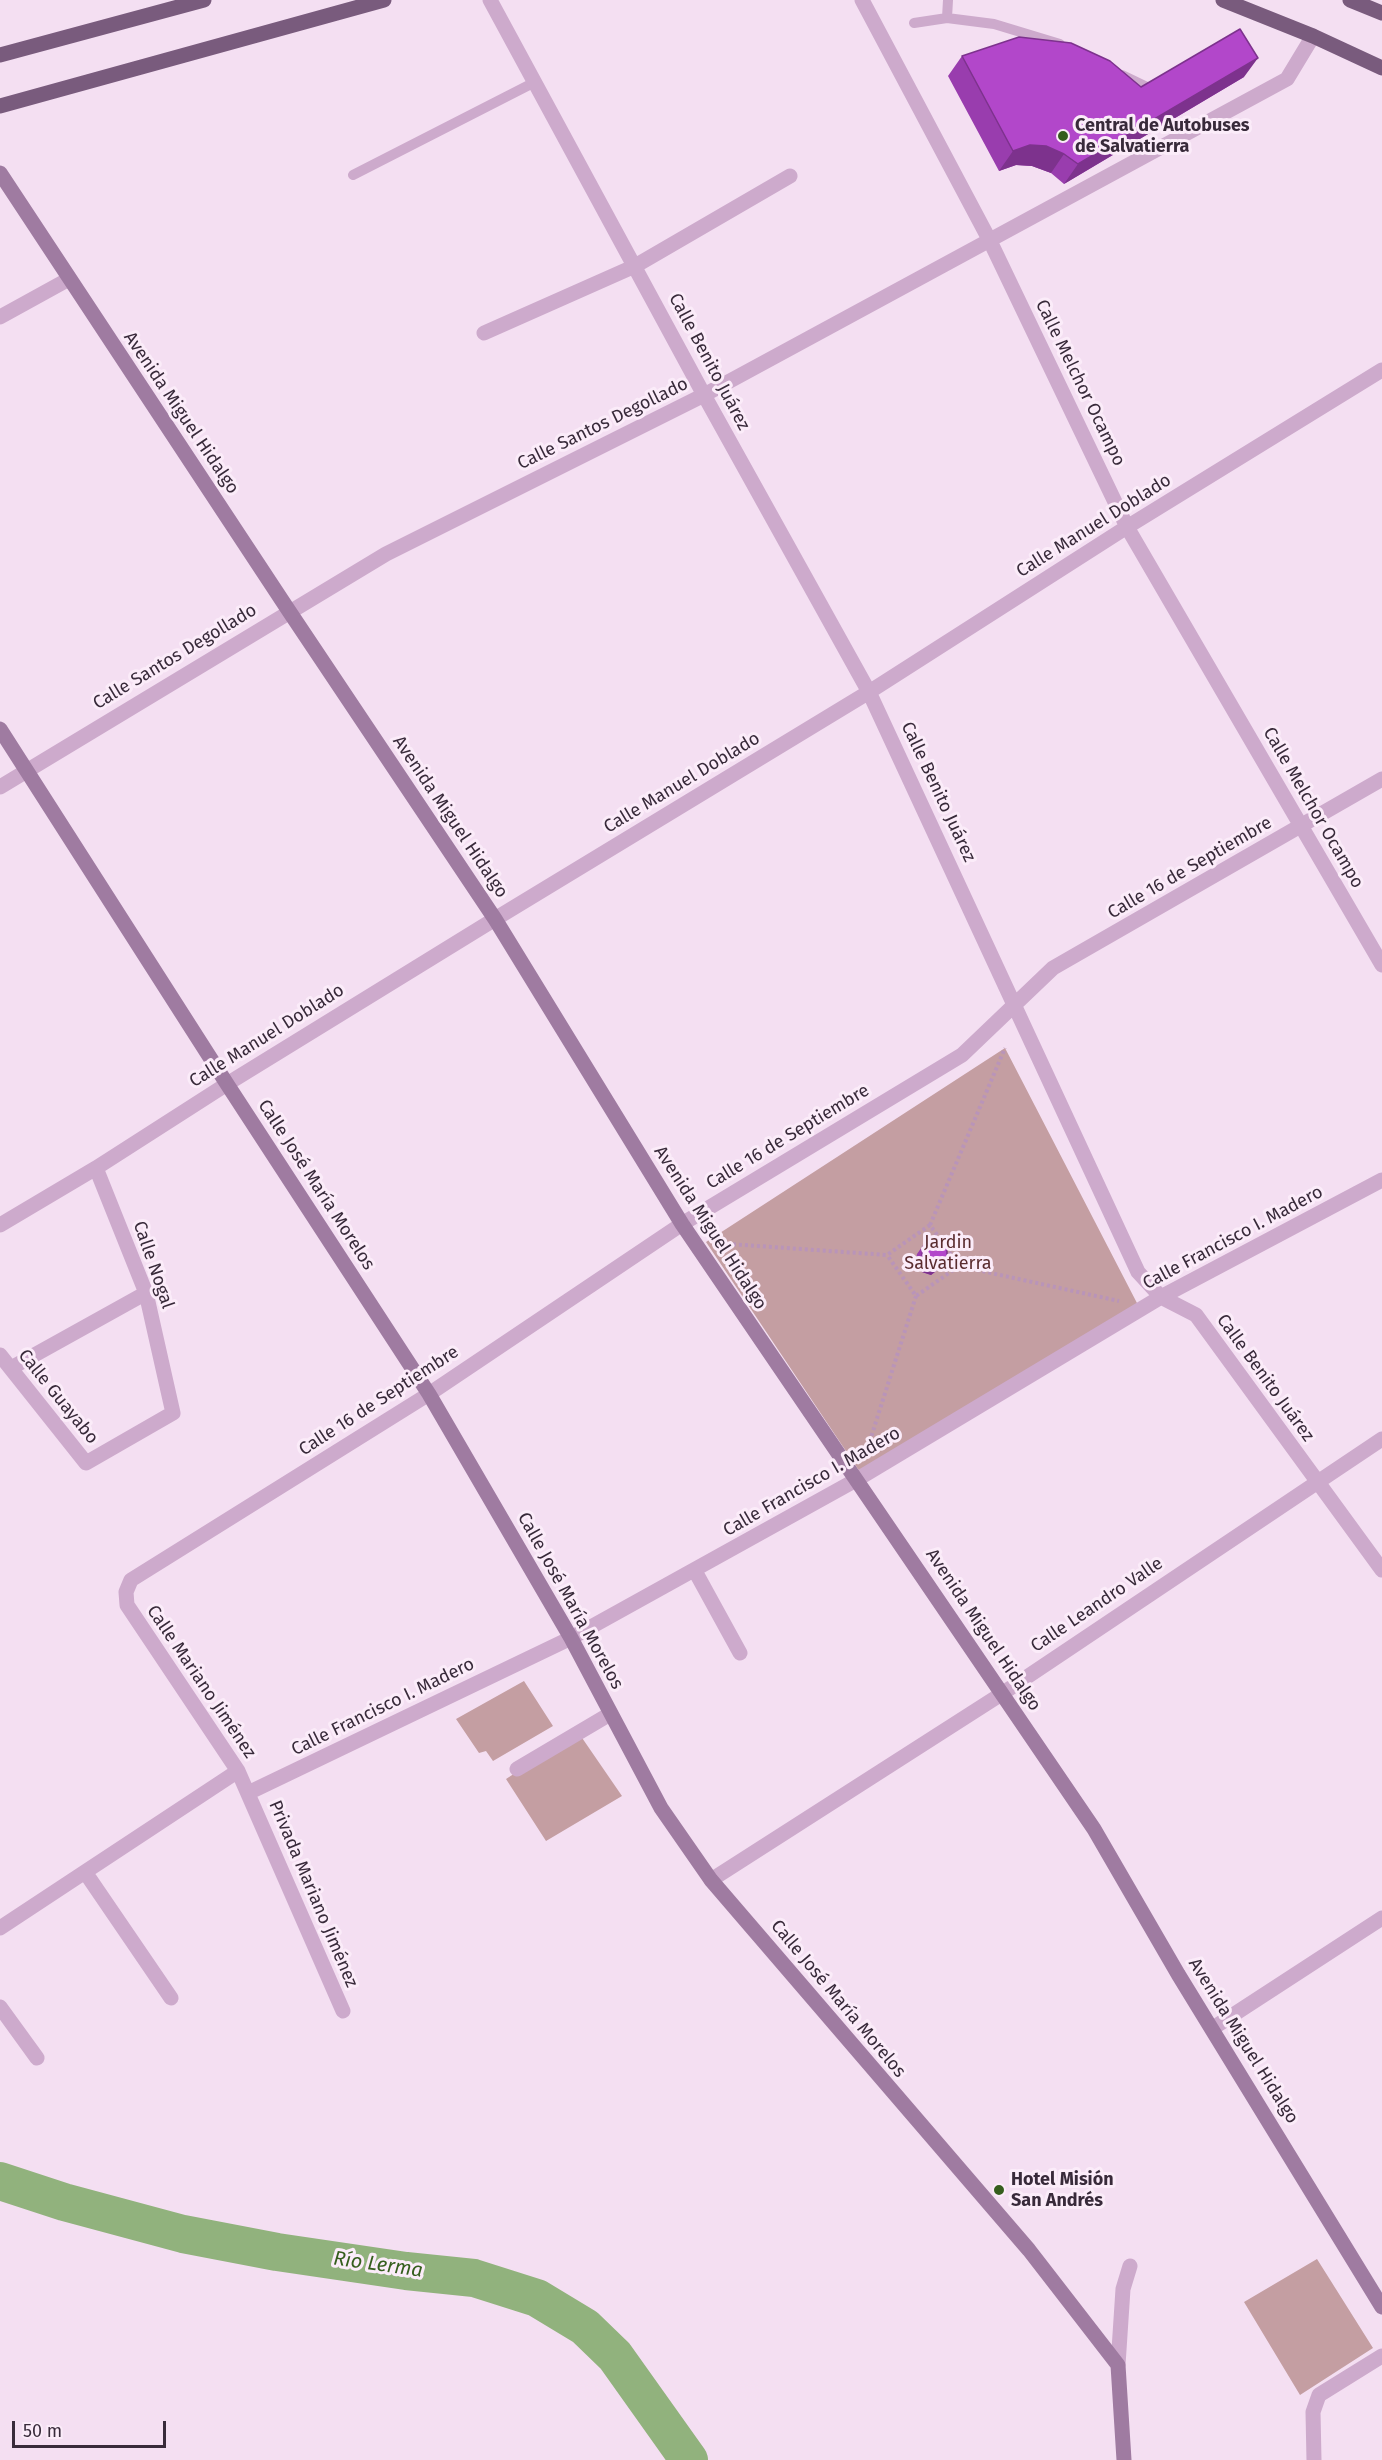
<!DOCTYPE html>
<html>
<head>
<meta charset="utf-8">
<style>
  body { margin:0 }
  #map { position:relative; width:1382px; height:2460px; overflow:hidden; background:#f4dff2; font-family:"Fira Sans",sans-serif }
  canvas { display:block }
  .scale { position:absolute; left:12px; top:2421px; width:154px; height:27px; box-sizing:border-box; border:3px solid #382a3a; border-top:0; padding-left:8px; font-size:18px; line-height:21px; white-space:nowrap; color:#382a3a; -webkit-text-stroke:4px #fbecf9; paint-order:stroke }
</style>
</head>
<body>
<div id="map">
<canvas width="1382" height="2460"></canvas>
<div class="scale">50 m</div>
</div>
<script>
const ctx = document.querySelector('canvas').getContext('2d');
ctx.lineJoin = 'round';
function paint(path, color) {
  ctx.fillStyle = color;
  ctx.fill(path, 'evenodd');
}
function toPath(rows) {
  const path = new Path2D();
  for (const r of rows) {
    path.moveTo(r[0], r[1]);
    for (let i = 2; i < r.length; i += 2) path.lineTo(r[i], r[i + 1]);
  }
  return path;
}
function trace(path, color, width, dash) {
  ctx.strokeStyle = color;
  ctx.lineWidth = width;
  ctx.lineCap = dash ? 'butt' : 'round';
  ctx.setLineDash(dash || []);
  ctx.stroke(path);
}
function label(font, color, halo, rows, align = 'center') {
  ctx.font = font + ' "Fira Sans",sans-serif';
  ctx.lineWidth = 6;
  ctx.setLineDash([]);
  ctx.textBaseline = 'middle';
  ctx.strokeStyle = halo;
  ctx.fillStyle = color;
  for (const [text, x, y, turn = 0] of rows) {
    ctx.save();
    ctx.translate(x, y);
    ctx.rotate((+turn || 0) * Math.PI / 180);
    ctx.textAlign = isNaN(turn) ? turn : align;
    if (halo) ctx.strokeText(text, 0, 0);
    ctx.fillText(text, 0, 0);
    ctx.restore();
  }
}
paint(toPath([
  [1005,1048,1138,1305,860,1472,706,1242],
  [524,1681,553,1726,493,1761,486,1751,479,1753,456,1719],
  [578,1732,622,1796,546,1841,506,1779],
  [1317,2259,1373,2348,1300,2395,1244,2302]
]), '#c49ea2');
trace(toPath([
  [0,2181,64,2202,183,2234,277,2252,406,2271,474,2278,537,2298,585,2327,615,2356,689,2460]
]), '#91b27d', 38);
trace(toPath([
  [930,1225,1005,1048],
  [715,1243,887,1255,930,1225,959,1266,916,1296,887,1255],
  [959,1266,1119,1301],
  [866,1453,916,1296]
]), '#b994b9', 4, [3, 3]);
trace(toPath([
  [947,18,948,0],
  [914,23,947,18,994,24,1060,44],
  [1122,75,1149,88],
  [353,175,535,82]
]), '#cdaacc', 10);
trace(toPath([
  [490,0,704,395,869,692,1138,1272,1161,1297,1196,1315,1382,1570],
  [862,0,990,241,1127,527,1382,965],
  [0,317,69,279],
  [484,333,635,266,790,176],
  [0,787,386,554,704,395,1287,79,1313,36],
  [0,1225,96,1168,227,1084,495,919,869,692,1127,527,1382,370],
  [0,1355,86,1463,173,1413,146,1293,96,1168],
  [11,1368,146,1293],
  [695,1571,740,1653],
  [517,1769,610,1714],
  [248,1793,571,1638,856,1480,1161,1297,1382,1180],
  [85,1872,171,1998],
  [711,1880,1003,1693,1382,1439],
  [0,1928,238,1771],
  [0,2007,37,2058],
  [343,2011,238,1771,127,1605,126,1592,131,1580,429,1394,682,1224,962,1055,1053,968,1382,779],
  [1213,2028,1382,1918],
  [1118,2365,1123,2289,1130,2266],
  [1314,2460,1313,2412,1319,2395,1382,2356]
]), '#cdaacc', 15);
trace(toPath([
  [0,173,289,611,495,919,682,1224,1094,1829,1178,1974,1382,2307],
  [0,729,227,1084,429,1394,571,1638,661,1808,711,1880,1029,2250,1118,2365,1124,2460]
]), '#9f7ba1', 15);
trace(toPath([
  [1223,0,1313,36,1382,68],
  [1350,0,1382,13],
  [0,55,204,0],
  [0,106,384,0]
]), '#795b7d', 15);
paint(toPath([
  [962,56,1141,87,1244,77,1064,184,1051,173,1032,166,1016,165,999,171,948,76],
  [924,1244,940,1268,931,1275,922,1272,915,1265,917,1254]
]), '#993dae');
paint(toPath([
  [1258,58,1244,77,1064,184,1078,164],
  [1030,145,1046,146,1064,154,1051,173,1032,166,1016,165,999,171,1013,151],
  [947,1258,940,1268,931,1275,922,1272,929,1262]
]), '#7d328d');
const building = toPath([
  [1240,29,1258,58,1078,164,1064,154,1046,146,1030,145,1013,151,962,56,1019,37,1071,43,1110,61,1141,87,1240,29],
  [929,1240,943,1242,947,1249,947,1258,938,1265,929,1262,922,1255,924,1244,929,1240]
]);
paint(building, '#b247ca');
trace(building, '#7d328d', 1.5);
for (const [x, y, r, color] of [
  [1063,136,6,"#355e1d"],
  [999,2190,6,"#355e1d"]
]) {
  const dot = new Path2D();
  dot.arc(x, y, r, 0, 2 * Math.PI);
  ctx.fillStyle = color;
  ctx.fill(dot);
  trace(dot, '#fbecf9', 2);
}
label('bold 18px', '#382a3a', '#fbecf9', [
  ["Central de Autobuses",1075,126],
  ["de Salvatierra",1075,147],
  ["Hotel Misión",1011,2180],
  ["San Andrés",1011,2201]
], 'left');
label('18px', '#382a3a', '#fbecf9', [
  ["Calle Benito Juárez",709,362,62],
  ["Calle Melchor Ocampo",1080,383,64],
  ["Avenida Miguel Hidalgo",181,413,56],
  ["Calle Santos Degollado",603,424,-26],
  ["Calle Manuel Doblado",1094,526,-32],
  ["Calle Santos Degollado",175,657,-31],
  ["Calle Manuel Doblado",682,783,-31],
  ["Calle Benito Juárez",938,792,65],
  ["Calle Melchor Ocampo",1313,808,60],
  ["Avenida Miguel Hidalgo",450,817,56],
  ["Calle 16 de Septiembre",1190,868,-30],
  ["Calle Manuel Doblado",267,1036,-32],
  ["Calle 16 de Septiembre",788,1137,-31],
  ["Calle José María Morelos",316,1185,57],
  ["Avenida Miguel Hidalgo",710,1228,57],
  ["Calle Francisco I. Madero",1233,1238,-28],
  ["Calle Nogal",153,1265,71],
  ["Calle Benito Juárez",1265,1378,54],
  ["Calle Guayabo",58,1397,51],
  ["Calle 16 de Septiembre",379,1401,-33],
  ["Calle Francisco I. Madero",812,1482,-30],
  ["Calle José María Morelos",570,1601,61],
  ["Calle Leandro Valle",1097,1605,-34],
  ["Avenida Miguel Hidalgo",983,1630,56],
  ["Calle Mariano Jiménez",201,1682,56],
  ["Calle Francisco I. Madero",383,1707,-26],
  ["Privada Mariano Jiménez",313,1894,67],
  ["Calle José María Morelos",838,1999,50],
  ["Avenida Miguel Hidalgo",1243,2041,58]
]);
label('18px', '#5a2c2f', '#fbecf9', [
  ["Jardin",948,1243],
  ["Salvatierra",948,1264]
]);
label('italic 20px', '#355e1d', '#fbecf9', [
  ["Río Lerma",378,2265,8]
]);
</script>
</body>
</html>
